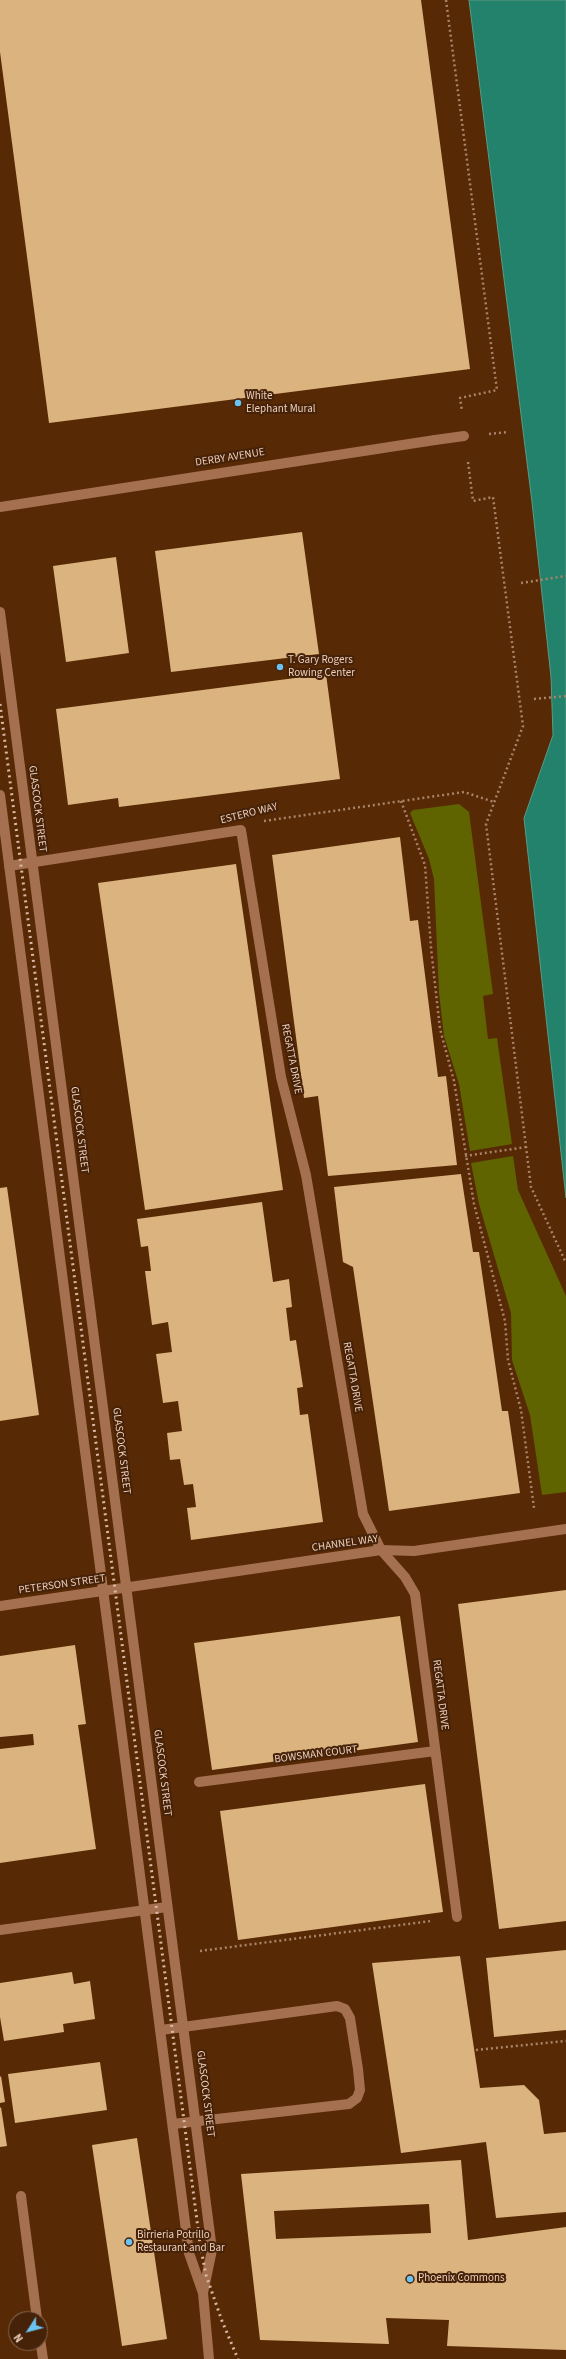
<!DOCTYPE html>
<html>
<head>
<meta charset="utf-8">
<style>
  body { margin:0 }
  #map { position:relative; width:566px; height:2359px; overflow:hidden; background:#572904; font-family:"Source Sans 3",sans-serif }
  canvas { display:block }
  .north { position:absolute; left:8px; top:2311px; width:40px; height:40px; box-sizing:border-box; background:#462208; border:1px solid #886750; border-radius:50%; rotate:234deg; font-size:11px; font-weight:700; line-height:16px; text-align:center; color:#eccfbd }
  .north::after { content:''; display:block; margin:auto; width:14px; height:18px; background:#6ac3f1; clip-path:polygon(50% 0,100% 100%,50% 72%,0 100%) }
</style>
</head>
<body>
<div id="map">
<canvas width="566" height="2359"></canvas>
<div class="north">N</div>
</div>
<script>
const ctx = document.querySelector('canvas').getContext('2d');
ctx.lineJoin = 'round';
function paint(path, color) {
  ctx.fillStyle = color;
  ctx.fill(path, 'evenodd');
}
function toPath(rows) {
  const path = new Path2D();
  for (const r of rows) {
    path.moveTo(r[0], r[1]);
    for (let i = 2; i < r.length; i += 2) path.lineTo(r[i], r[i + 1]);
  }
  return path;
}
function trace(path, color, width, dash) {
  ctx.strokeStyle = color;
  ctx.lineWidth = width;
  ctx.lineCap = dash ? 'butt' : 'round';
  ctx.setLineDash(dash || []);
  ctx.stroke(path);
}
function label(font, color, halo, rows, align = 'center') {
  ctx.font = font + ' "Source Sans 3",sans-serif';
  ctx.lineWidth = 4;
  ctx.setLineDash([]);
  ctx.textBaseline = 'middle';
  ctx.strokeStyle = halo;
  ctx.fillStyle = color;
  for (const [text, x, y, turn = 0] of rows) {
    ctx.save();
    ctx.translate(x, y);
    ctx.rotate((+turn || 0) * Math.PI / 180);
    ctx.textAlign = isNaN(turn) ? turn : align;
    if (halo) ctx.strokeText(text, 0, 0);
    ctx.fillText(text, 0, 0);
    ctx.restore();
  }
}
paint(toPath([
  [459,804,469,812,493,994,483,996,488,1039,497,1038,512,1144,470,1151,459,1084,444,1036,439,993,434,879,429,859,410,813,413,810],
  [513,1156,518,1190,566,1296,566,1492,542,1495,530,1415,512,1360,511,1313,479,1204,471,1163]
]), '#5f6400');
const water = toPath([
  [469,0,566,0,566,1198,524,818,553,735,551,677,532,502,469,0]
]);
paint(water, '#23826b');
trace(water, '#5f9984', 1);
paint(toPath([
  [0,0,421,0,470,369,49,423,0,52],
  [302,532,319,654,171,672,155,551],
  [116,557,129,653,66,662,53,566],
  [326,674,340,779,119,807,118,798,68,805,56,709],
  [400,837,410,921,418,920,438,1077,446,1076,457,1165,328,1176,318,1096,304,1098,272,855],
  [236,864,283,1190,145,1210,98,883],
  [461,1174,473,1252,479,1252,502,1411,508,1411,520,1493,389,1511,353,1267,343,1262,334,1187],
  [7,1187,39,1415,0,1421,0,1188],
  [262,1202,273,1282,289,1279,292,1307,286,1308,290,1341,296,1340,303,1387,297,1388,300,1415,308,1414,323,1522,191,1540,187,1508,196,1507,193,1484,184,1485,180,1459,170,1460,167,1433,182,1431,178,1401,163,1403,156,1354,172,1352,168,1322,152,1325,145,1271,151,1271,148,1246,141,1247,137,1219],
  [566,1590,566,1921,499,1929,458,1604],
  [400,1616,418,1742,212,1770,194,1643],
  [75,1645,86,1724,78,1725,96,1849,0,1863,0,1749,34,1745,33,1734,0,1737,0,1656],
  [425,1784,443,1912,238,1940,220,1811],
  [566,1950,566,2030,494,2037,486,1958],
  [460,1956,480,2088,524,2085,539,2100,544,2134,566,2132,566,2212,496,2218,486,2142,401,2153,372,1963],
  [72,1972,74,1984,90,1981,95,2019,63,2024,64,2032,4,2041,0,2017,0,1983],
  [100,2062,107,2110,15,2123,8,2074],
  [1,2076,5,2102,0,2103,0,2077],
  [1,2107,7,2146,0,2147,0,2108],
  [137,2138,167,2339,122,2346,92,2145],
  [461,2160,468,2240,566,2227,566,2350,447,2346,449,2320,386,2318,389,2344,260,2340,241,2174],
  [429,2204,431,2233,276,2239,274,2211]
]), '#dbb37f');
trace(toPath([
  [446,0,497,390,460,398,462,411],
  [489,434,509,432],
  [468,462,473,501,493,497,523,726,486,824,531,1187,566,1263],
  [521,583,566,576],
  [534,699,566,696],
  [401,801,425,865,431,948,440,1029,454,1081,474,1204,505,1321,508,1360,521,1410,534,1508],
  [264,821,464,792,494,802],
  [465,1156,526,1147],
  [200,1951,431,1921],
  [476,2050,566,2041]
]), '#a9846a', 2.5, [2, 3]);
trace(toPath([
  [9,866,241,830,281,1077,306,1175,363,1514,381,1550,405,1577,415,1594,457,1917],
  [199,1782,435,1751],
  [0,1930,167,1907],
  [161,2030,337,2006,345,2009,350,2018,358,2069,360,2090,357,2098,349,2104,173,2124],
  [21,2196,37,2319],
  [40,2339,43,2359]
]), '#a5704f', 10);
trace(toPath([
  [435,440,464,436],
  [381,1550,414,1551,566,1529]
]), '#a5704f', 10);
trace(toPath([
  [0,507,435,440],
  [0,612,212,2250,203,2293],
  [0,795,189,2253,203,2293,209,2359],
  [0,1606,381,1550]
]), '#a5704f', 10);
trace(toPath([
  [0,704,200,2244,206,2275,222,2321,238,2359]
]), '#d8b8a4', 3, [2, 4]);
for (const [x, y, r, color] of [
  [238,403,4,"#6ac3f1"],
  [280,667,4,"#6ac3f1"],
  [129,2242,4,"#6ac3f1"],
  [410,2279,4,"#6ac3f1"]
]) {
  const dot = new Path2D();
  dot.arc(x, y, r, 0, 2 * Math.PI);
  ctx.fillStyle = color;
  ctx.fill(dot);
  trace(dot, '#462208', 1.5);
}
label('11px', '#eccfbd', '#462208', [
  ["White",246,397],
  ["Elephant Mural",246,410],
  ["T. Gary Rogers",288,661],
  ["Rowing Center",288,674],
  ["Birrieria Potrillo",137,2236],
  ["Restaurant and Bar",137,2249],
  ["Phoenix Commons",418,2279]
], 'left');
label('11px', '#eccfbd', '#462208', [
  ["DERBY AVENUE",230,458,-9],
  ["GLASCOCK STREET",37,809,83],
  ["ESTERO WAY",249,814,-14],
  ["REGATTA DRIVE",291,1059,79],
  ["GLASCOCK STREET",79,1130,83],
  ["REGATTA DRIVE",352,1377,80],
  ["GLASCOCK STREET",121,1451,83],
  ["CHANNEL WAY",345,1544,-8],
  ["PETERSON STREET",62,1585,-8],
  ["REGATTA DRIVE",440,1695,83],
  ["BOWSMAN COURT",316,1755,-7],
  ["GLASCOCK STREET",162,1773,83],
  ["GLASCOCK STREET",205,2094,83]
]);
</script>
</body>
</html>
